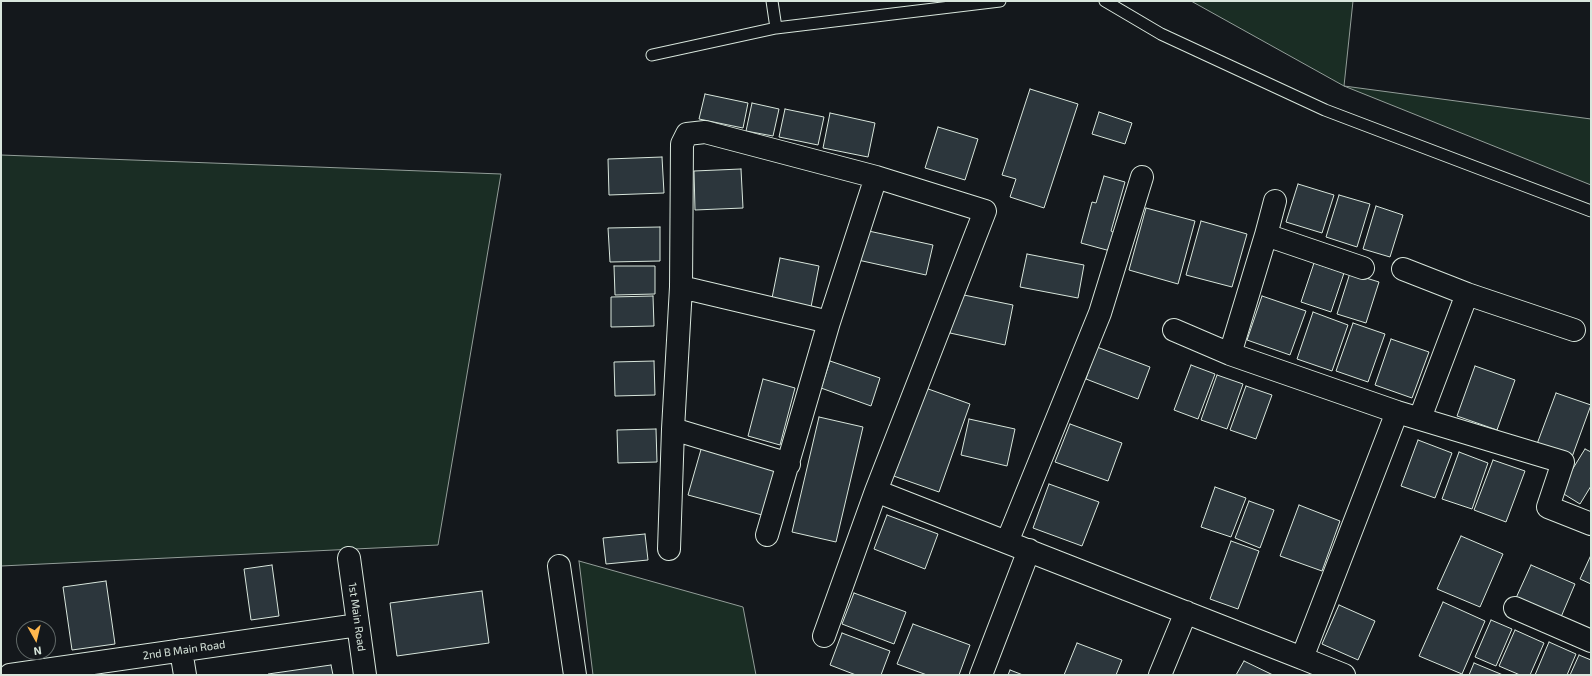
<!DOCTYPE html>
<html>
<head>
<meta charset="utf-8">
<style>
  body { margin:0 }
  #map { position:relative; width:1592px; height:676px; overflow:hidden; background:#14181c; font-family:"Exo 2",sans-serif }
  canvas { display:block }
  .frame { position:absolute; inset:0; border:2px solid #d8e6dc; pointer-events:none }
  .north { position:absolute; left:16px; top:620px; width:40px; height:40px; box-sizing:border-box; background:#14181c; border:1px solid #626a69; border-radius:50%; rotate:172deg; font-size:11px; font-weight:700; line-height:16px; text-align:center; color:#d8e6dc }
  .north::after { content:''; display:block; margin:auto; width:14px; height:18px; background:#ffb74d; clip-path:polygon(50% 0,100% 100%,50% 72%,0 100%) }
</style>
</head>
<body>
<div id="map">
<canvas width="1592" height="676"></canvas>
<div class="frame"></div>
<div class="north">N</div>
</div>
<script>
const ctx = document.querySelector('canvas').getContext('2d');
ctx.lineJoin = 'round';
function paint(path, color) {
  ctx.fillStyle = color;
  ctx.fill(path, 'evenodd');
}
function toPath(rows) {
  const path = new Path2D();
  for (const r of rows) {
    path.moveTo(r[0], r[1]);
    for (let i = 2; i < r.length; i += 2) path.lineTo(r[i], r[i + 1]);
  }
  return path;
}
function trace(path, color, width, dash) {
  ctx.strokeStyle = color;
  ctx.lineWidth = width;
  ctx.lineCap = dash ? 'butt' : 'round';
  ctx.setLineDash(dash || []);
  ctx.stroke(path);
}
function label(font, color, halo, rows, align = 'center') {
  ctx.font = font + ' "Exo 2",sans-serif';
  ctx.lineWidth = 3;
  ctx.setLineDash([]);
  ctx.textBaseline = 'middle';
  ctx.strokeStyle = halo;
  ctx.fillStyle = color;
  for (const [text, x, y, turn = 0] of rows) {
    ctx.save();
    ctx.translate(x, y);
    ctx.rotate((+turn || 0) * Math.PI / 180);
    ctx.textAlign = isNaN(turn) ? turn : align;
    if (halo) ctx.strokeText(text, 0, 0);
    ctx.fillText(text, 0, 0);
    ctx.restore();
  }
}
const green = toPath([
  [1191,1,1353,1,1344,86,1591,119,1591,185,1344,86,1191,1],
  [1,155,501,174,438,545,1,566,1,155],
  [579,561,743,607,756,675,593,675,579,561]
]);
paint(green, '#1a2d24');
trace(green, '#939e99', 1);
const building = toPath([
  [1030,89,1078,104,1044,208,1010,197,1016,179,1002,175,1030,89],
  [705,94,748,103,743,128,699,119,705,94],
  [752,103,779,109,773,136,746,131,752,103],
  [785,109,824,117,818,145,779,137,785,109],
  [1099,112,1132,123,1125,144,1092,134,1099,112],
  [830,113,875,123,868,157,823,148,830,113],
  [938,127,978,139,965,180,925,168,938,127],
  [662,157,664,193,609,195,608,159,662,157],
  [741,169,743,208,695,210,694,171,741,169],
  [1104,176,1125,182,1111,231,1120,236,1114,252,1081,243,1092,202,1096,203,1104,176],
  [1298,184,1334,195,1322,233,1286,222,1298,184],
  [1339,195,1370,204,1357,247,1326,237,1339,195],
  [1376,206,1403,215,1390,257,1363,249,1376,206],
  [1146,208,1195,221,1178,284,1129,270,1146,208],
  [1201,221,1247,234,1232,287,1186,275,1201,221],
  [660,227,660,261,610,262,608,228,660,227],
  [864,230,933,245,926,275,858,260,864,230],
  [1027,254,1084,265,1078,298,1020,287,1027,254],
  [780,258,819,266,811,307,772,298,780,258],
  [1314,263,1344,273,1331,312,1301,302,1314,263],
  [614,266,655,266,655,294,615,295,614,266],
  [1350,273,1379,282,1366,323,1337,314,1350,273],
  [959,294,1013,305,1005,345,950,333,959,294],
  [653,296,654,326,611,327,611,297,653,296],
  [1262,296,1306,311,1290,355,1247,340,1262,296],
  [1313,312,1348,325,1332,371,1297,359,1313,312],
  [1353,323,1385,334,1368,382,1336,371,1353,323],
  [1391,339,1429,352,1412,398,1375,385,1391,339],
  [1097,347,1150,367,1138,399,1086,379,1097,347],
  [654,361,655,395,615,396,614,362,654,361],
  [830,361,880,378,871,406,821,388,830,361],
  [1191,365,1215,374,1198,419,1174,410,1191,365],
  [1475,366,1515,380,1497,430,1457,416,1475,366],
  [1217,375,1243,384,1227,429,1201,420,1217,375],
  [763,379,795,388,780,445,748,436,763,379],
  [920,386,970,404,939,492,888,474,920,386],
  [1246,386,1272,395,1256,439,1230,430,1246,386],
  [1556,393,1591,405,1572,457,1537,444,1556,393],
  [819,417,863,427,836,542,792,532,819,417],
  [969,419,1015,429,1007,466,961,455,969,419],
  [1070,424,1122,443,1108,481,1055,462,1070,424],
  [656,429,657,462,618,463,617,430,656,429],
  [1418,440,1452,453,1435,498,1401,486,1418,440],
  [702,446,776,466,762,515,688,495,702,446],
  [1585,449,1591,452,1591,486,1580,504,1559,491,1585,449],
  [1459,452,1488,463,1472,509,1442,499,1459,452],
  [1493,460,1525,471,1506,522,1474,510,1493,460],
  [1049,484,1099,502,1082,546,1033,528,1049,484],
  [1215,487,1246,498,1231,537,1201,527,1215,487],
  [1249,501,1274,510,1260,548,1235,538,1249,501],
  [1299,505,1340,521,1322,571,1280,556,1299,505],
  [887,515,938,534,925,569,874,549,887,515],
  [645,534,648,560,606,564,603,538,645,534],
  [1461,536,1503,554,1480,607,1437,589,1461,536],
  [1231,541,1259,551,1238,609,1210,599,1231,541],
  [1591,555,1591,584,1580,579,1591,555],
  [272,565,279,616,251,620,244,569,272,565],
  [1531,565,1575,584,1561,617,1516,598,1531,565],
  [106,581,115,644,72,650,63,587,106,581],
  [482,591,489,643,397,656,390,603,482,591],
  [854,593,906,612,894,644,842,624,854,593],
  [1443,602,1485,621,1462,674,1419,656,1443,602],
  [1339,605,1375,621,1358,660,1322,644,1339,605],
  [1491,620,1512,629,1496,666,1475,657,1491,620],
  [913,624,970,645,959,675,927,675,897,664,913,624],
  [1515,630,1544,643,1530,675,1520,675,1499,666,1515,630],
  [842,633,890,651,881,675,856,675,830,665,842,633],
  [1549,642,1576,654,1567,675,1535,675,1549,642],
  [1077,643,1122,660,1116,675,1064,675,1077,643],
  [1579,655,1591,660,1591,675,1570,675,1579,655],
  [1244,661,1273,675,1236,675,1244,661],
  [1474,663,1503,675,1469,675,1474,663],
  [331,665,333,675,268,675,268,674,331,665],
  [1010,670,1023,675,1008,675,1010,670]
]);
paint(building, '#2c363c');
trace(building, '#d8e6dc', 1);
const lane = toPath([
  [772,1,776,28],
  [1105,1,1161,34,1325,110,1591,211],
  [652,55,776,28,1000,1]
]);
const street = toPath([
  [1266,235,1275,201],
  [1363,268,1266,235,1230,354,1397,412,1563,462,1548,507,1591,524],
  [1403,269,1467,294,1574,330],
  [681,287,829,322],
  [1174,330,1230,354],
  [1420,418,1467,294],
  [673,429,789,464],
  [767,535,829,322,876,177],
  [1007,542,1100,313,1142,177],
  [669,549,673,429,681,287,682,144,687,134,705,132,876,177,985,211,876,491,1302,658],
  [349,558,365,675],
  [559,566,575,675],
  [1515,608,1591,641],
  [824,636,876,491],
  [181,650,185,675],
  [10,675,358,625],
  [981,675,1029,550],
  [1160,675,1186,612],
  [1344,675,1302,658,1397,412]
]);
trace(lane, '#d8e6dc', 13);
trace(street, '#d8e6dc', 24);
trace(lane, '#14181c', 11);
trace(street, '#14181c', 22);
label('11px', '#d8e6dc', '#14181c', [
  ["1st Main Road",357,617,82],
  ["2nd B Main Road",184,650,-8]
]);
</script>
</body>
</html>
